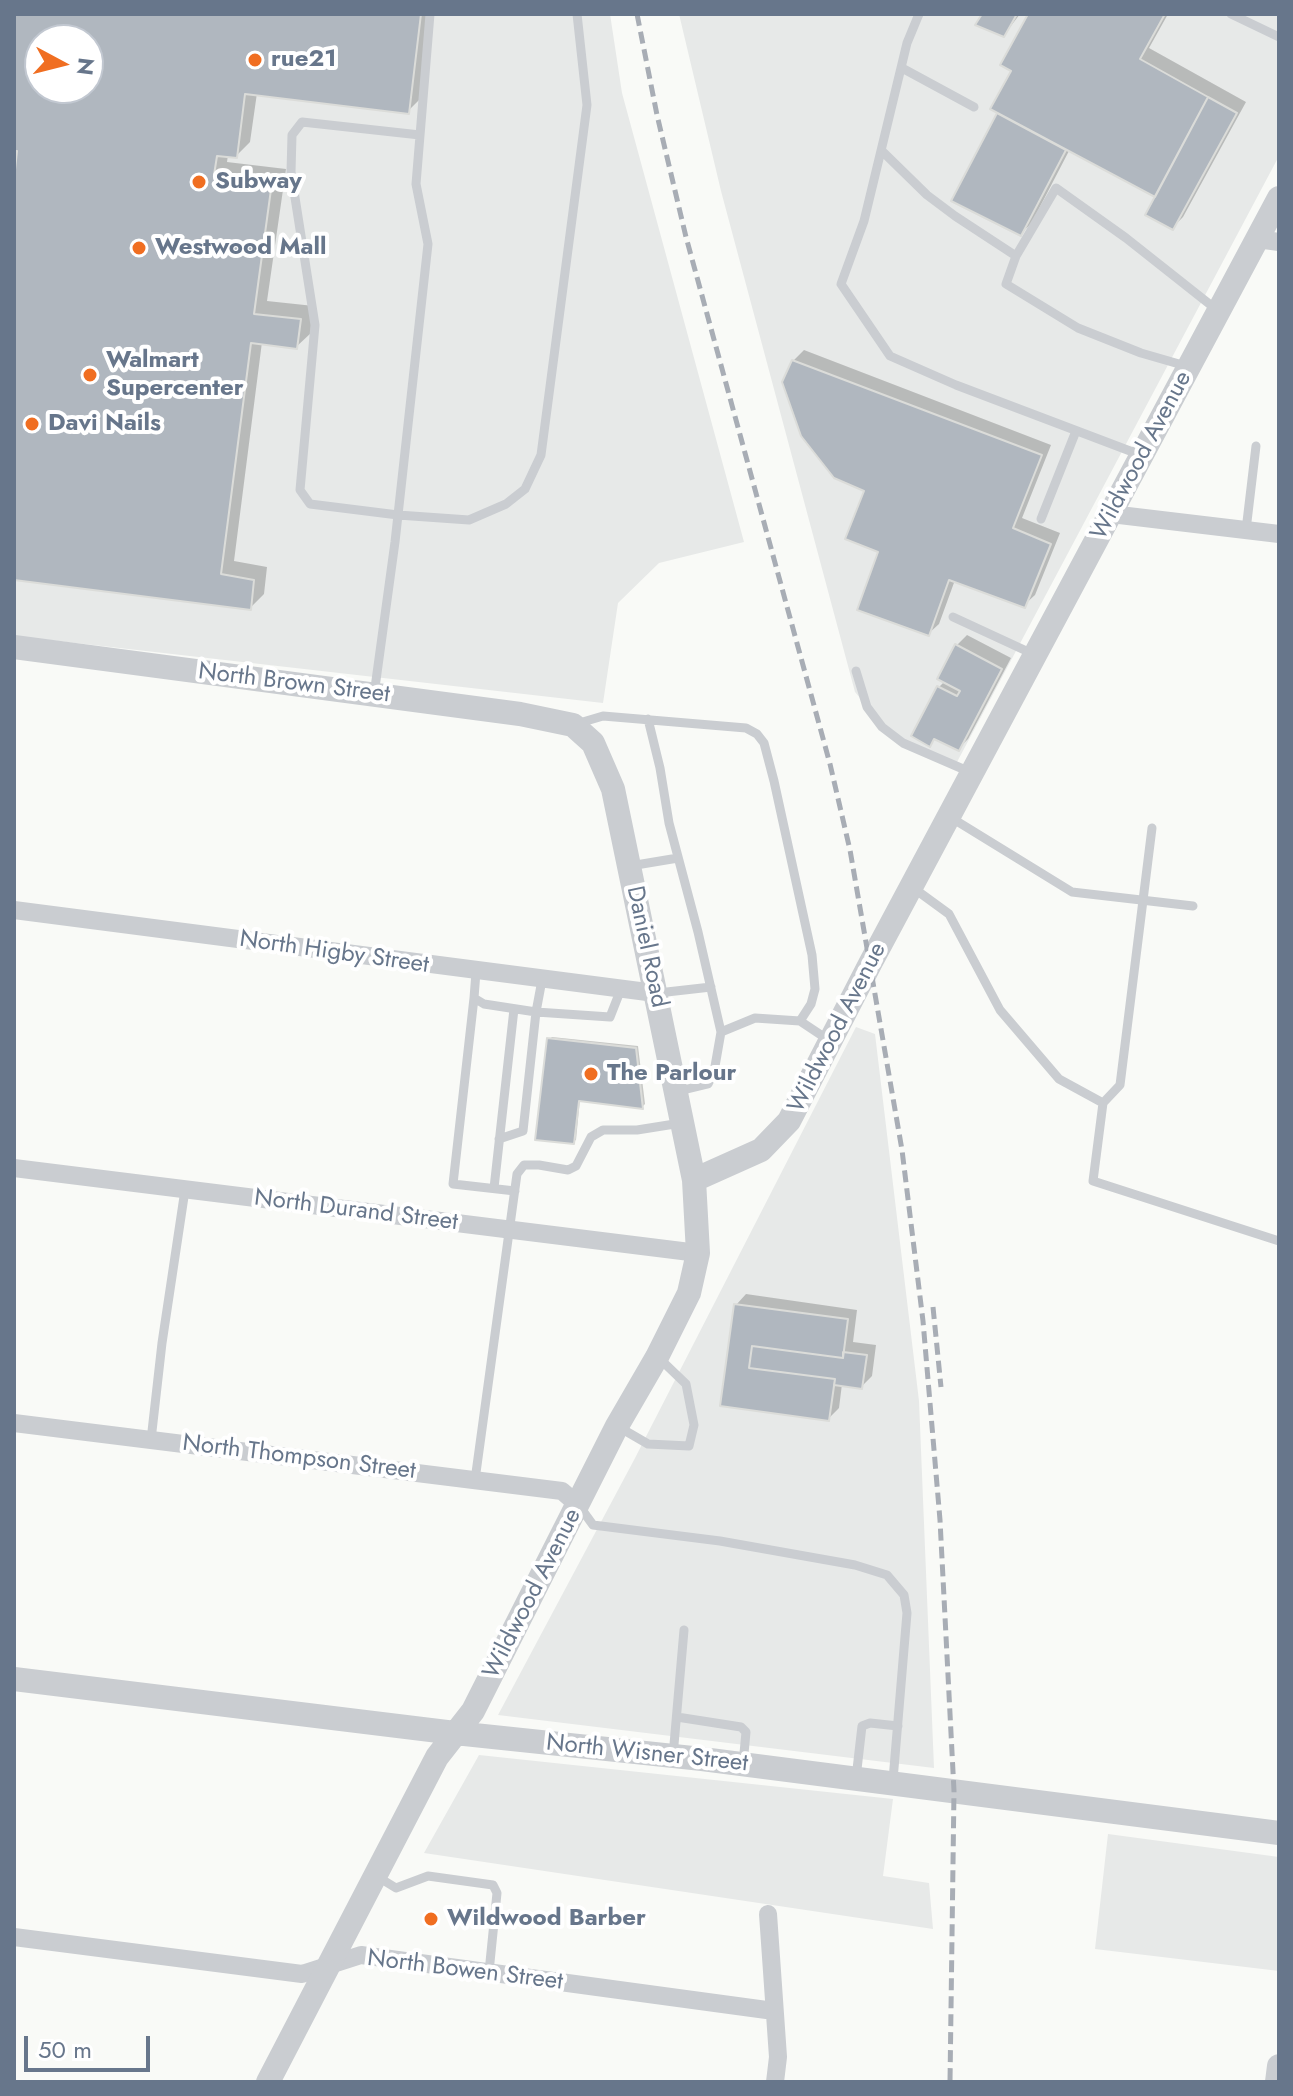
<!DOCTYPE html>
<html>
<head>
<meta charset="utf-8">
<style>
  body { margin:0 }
  #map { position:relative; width:1293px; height:2096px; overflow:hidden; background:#f9faf7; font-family:Jost,sans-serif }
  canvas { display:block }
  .frame { position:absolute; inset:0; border:16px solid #67768b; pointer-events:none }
  .north { position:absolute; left:24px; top:24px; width:80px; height:80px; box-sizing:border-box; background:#fff; border:2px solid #c2c8d1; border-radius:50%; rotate:97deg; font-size:22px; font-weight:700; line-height:32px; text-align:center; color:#67768b }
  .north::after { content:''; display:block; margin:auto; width:28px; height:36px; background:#f06e21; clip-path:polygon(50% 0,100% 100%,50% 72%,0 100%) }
  .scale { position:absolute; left:24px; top:2036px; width:126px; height:36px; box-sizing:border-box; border:4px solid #67768b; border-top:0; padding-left:10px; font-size:24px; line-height:28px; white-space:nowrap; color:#67768b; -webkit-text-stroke:6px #fff; paint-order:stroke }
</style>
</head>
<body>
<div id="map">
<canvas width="1293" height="2096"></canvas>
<div class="frame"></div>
<div class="north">N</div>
<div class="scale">50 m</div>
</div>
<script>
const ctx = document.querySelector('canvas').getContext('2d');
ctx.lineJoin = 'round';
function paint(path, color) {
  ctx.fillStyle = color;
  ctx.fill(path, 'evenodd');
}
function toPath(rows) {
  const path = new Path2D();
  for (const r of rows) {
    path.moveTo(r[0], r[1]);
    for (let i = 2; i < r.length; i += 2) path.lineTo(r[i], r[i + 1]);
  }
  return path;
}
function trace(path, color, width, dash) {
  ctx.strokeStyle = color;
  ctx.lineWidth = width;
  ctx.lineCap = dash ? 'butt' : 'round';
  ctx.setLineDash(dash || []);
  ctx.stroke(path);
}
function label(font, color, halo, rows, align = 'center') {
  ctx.font = font + ' Jost,sans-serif';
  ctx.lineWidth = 8;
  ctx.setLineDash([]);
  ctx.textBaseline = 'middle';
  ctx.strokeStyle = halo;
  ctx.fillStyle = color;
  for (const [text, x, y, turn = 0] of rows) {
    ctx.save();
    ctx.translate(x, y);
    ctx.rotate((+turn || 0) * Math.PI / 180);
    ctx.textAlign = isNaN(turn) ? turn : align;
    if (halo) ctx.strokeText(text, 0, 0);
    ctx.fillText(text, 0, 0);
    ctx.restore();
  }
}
paint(toPath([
  [14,14,610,14,622,93,744,542,659,563,618,603,603,703,14,636],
  [40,40,88,40,88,88,40,88],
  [679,14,1279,14,1279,156,957,762,896,741,855,692,721,191],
  [856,1027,875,1034,919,1401,934,1768,498,1715,634,1460],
  [479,1755,893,1799,883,1876,929,1883,933,1929,424,1853],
  [1108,1834,1279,1857,1279,1971,1095,1949]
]), '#e7e9e8');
paint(toPath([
  [14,14,432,14,422,97,408,111,257,93,250,142,236,156,228,155,227,162,286,169,267,301,314,306,311,333,296,347,262,342,234,561,267,567,264,594,250,608,14,578,14,189,20,150,14,149],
  [40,40,88,40,88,88,40,88],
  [984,14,1020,14,1004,35],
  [1030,14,1168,14,1149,48,1246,102,1183,217,1173,227,1158,196,1070,149,1031,224,1020,234,954,200,999,112],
  [804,350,1051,445,1022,518,1060,533,1035,595,1024,605,955,580,939,624,928,634,881,550,866,490,793,361],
  [967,635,1011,658,968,739,958,749,936,738,930,744,939,687,945,681,957,645],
  [552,1037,638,1046,645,1104,642,1107,580,1099,576,1140,573,1142,549,1039],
  [746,1294,857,1310,853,1342,876,1345,872,1376,861,1387,842,1384,839,1408,828,1419,736,1305]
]), '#0003');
const building = toPath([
  [14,14,421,14,409,114,245,94,237,158,217,156,214,175,272,182,254,314,301,319,297,349,251,343,221,574,254,580,251,610,14,580,14,179,17,151,14,151,14,14],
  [40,40,88,40,88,88,40,88,40,40],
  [982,14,1017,14,1004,37,975,25,982,14],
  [1028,14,1165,14,1140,59,1208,97,1155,197,990,109,1011,71,1000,65,1028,14],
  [1208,97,1237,113,1173,230,1145,215,1208,97],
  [997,113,1066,150,1021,236,951,201,997,113],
  [792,360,1042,455,1013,528,1051,544,1025,608,949,580,929,636,857,610,878,552,845,539,864,491,834,478,801,436,782,382,792,360],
  [955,644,1002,669,959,751,934,739,930,747,911,736,937,686,957,696,960,691,937,679,955,644],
  [547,1038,636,1048,643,1109,579,1101,574,1144,535,1140,547,1038],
  [734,1304,848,1319,843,1358,752,1346,749,1368,835,1379,829,1421,720,1406,734,1304],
  [752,1346,843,1358,843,1352,867,1355,862,1389,834,1385,835,1379,749,1368,752,1346]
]);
paint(building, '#b0b7bf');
trace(building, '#dbdcd9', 2);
trace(toPath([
  [919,14,907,43,864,221,841,284,890,356,956,385,1138,454],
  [1231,14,1279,37],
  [902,68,974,107],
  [420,135,302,122,292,135,291,172,315,325,300,490,310,504,398,515,469,520,506,504,525,489,541,455,587,105,577,14],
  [882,151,927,195,955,216,1016,256],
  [1186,366,1141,353,1078,328,1006,284,1016,256,1056,188,1126,238,1217,310],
  [1041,519,1076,431],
  [1246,530,1256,446],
  [953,617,1033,654],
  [856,671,867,707,882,727,903,743,970,772],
  [374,695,395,542,428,244,416,184,430,14],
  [648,719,660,768,669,823,698,932,721,1032],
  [576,724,603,716,746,728,757,734,764,743,774,781,812,955,815,989,811,1004,800,1021,755,1018,721,1032,714,1072,708,1084,679,1091],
  [950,817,1072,892,1193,906],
  [1152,828,1120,1085,1103,1103,1093,1181,1279,1241],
  [630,866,678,858],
  [912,887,949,914,1000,1010,1059,1079,1103,1103],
  [476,972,474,998,484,1004,536,1012,523,1131,499,1139],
  [542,980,536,1012,610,1017,621,989],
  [658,993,711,987],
  [474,998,453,1184,515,1191],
  [800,1021,830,1041],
  [494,1188,514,1009],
  [617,1426,648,1444,689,1446,694,1425,686,1384,660,1359],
  [151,1440,162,1343,185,1190],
  [475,1480,517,1174,524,1165,539,1165,568,1170,576,1166,591,1137,603,1130,637,1130,681,1123],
  [580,1507,593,1525,720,1541,855,1565,887,1575,904,1595,907,1613,893,1780],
  [677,1717,741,1727,746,1732,743,1764],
  [673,1756,684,1630],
  [856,1778,862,1726,870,1723,898,1726],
  [378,1877,396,1888,428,1876,493,1885,497,1893,489,1972]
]), '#cacdd1', 9);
trace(toPath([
  [1257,239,1279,242],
  [1111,514,1279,534],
  [14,910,655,993],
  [14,1168,698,1253],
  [14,1423,562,1491,578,1505],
  [768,1914,778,2057,775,2082],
  [14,1937,302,1974,361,1955,774,2011]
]), '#cacdd1', 18);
trace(toPath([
  [14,647,520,714,573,725,593,743,613,789,694,1180,698,1253,689,1293,657,1357,617,1426,473,1711,437,1757,268,2082],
  [694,1180,761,1150,789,1121,871,962,1279,198],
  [14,1679,455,1733,702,1759,1279,1833],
  [1277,2082,1279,2066]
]), '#cacdd1', 24);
trace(toPath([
  [637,14,657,115,686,237,830,764,850,850,902,1150,923,1321,940,1520,954,1791,950,2082],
  [933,1307,941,1387]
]), '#a8adb5', 5, [12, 6]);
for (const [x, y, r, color] of [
  [255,60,8,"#f06e21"],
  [199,182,8,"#f06e21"],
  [139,248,8,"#f06e21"],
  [90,375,8,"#f06e21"],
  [32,424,8,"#f06e21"],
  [591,1074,8,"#f06e21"],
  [431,1919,8,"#f06e21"]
]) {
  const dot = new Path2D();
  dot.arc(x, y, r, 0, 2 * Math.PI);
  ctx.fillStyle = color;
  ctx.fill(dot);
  trace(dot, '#fff', 3);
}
label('bold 24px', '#67768b', '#fff', [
  ["rue21",271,60],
  ["Subway",215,182],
  ["Westwood Mall",155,248],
  ["Walmart",106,361],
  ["Supercenter",106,389],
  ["Davi Nails",48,424],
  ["The Parlour",607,1074],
  ["Wildwood Barber",447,1919]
], 'left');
label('24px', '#67768b', '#fff', [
  ["Wildwood Avenue",1142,456,-62],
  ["North Brown Street",294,684,7],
  ["Daniel Road",646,947,78],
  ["North Higby Street",334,953,8],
  ["Wildwood Avenue",838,1028,-63],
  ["North Durand Street",356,1211,7],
  ["North Thompson Street",299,1458,7],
  ["Wildwood Avenue",533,1594,-63],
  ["North Wisner Street",647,1754,6],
  ["North Bowen Street",465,1971,7]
]);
</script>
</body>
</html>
